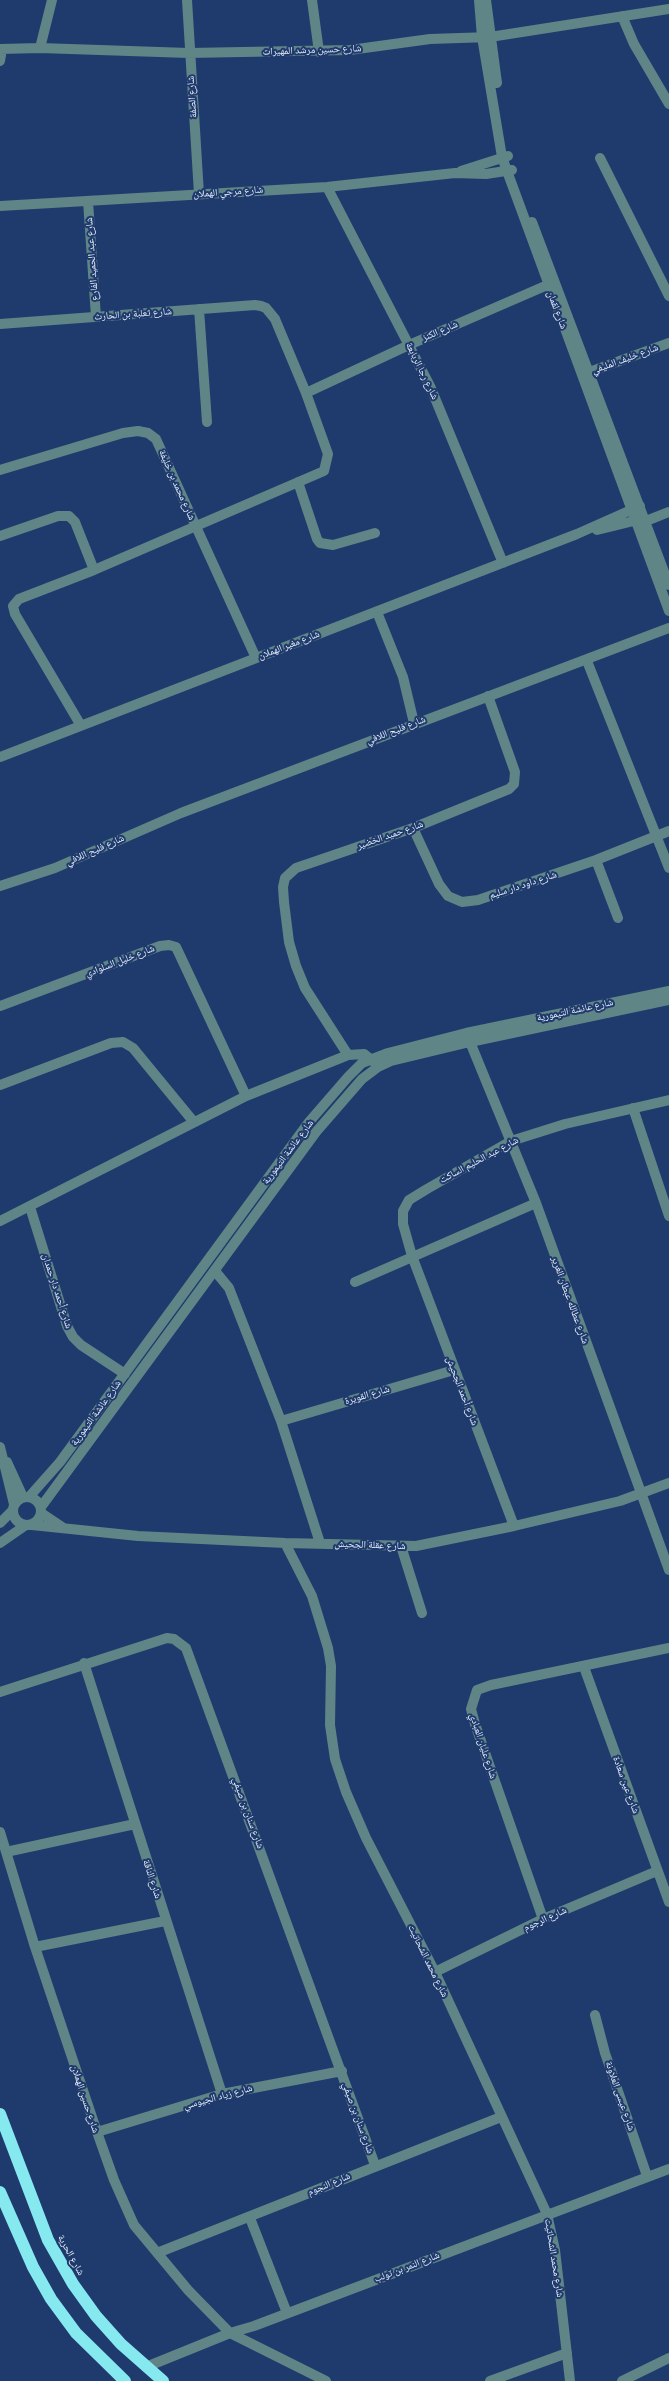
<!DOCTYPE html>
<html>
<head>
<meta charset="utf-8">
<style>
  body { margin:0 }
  canvas { display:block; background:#1f3a6c }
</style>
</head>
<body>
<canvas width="669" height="2381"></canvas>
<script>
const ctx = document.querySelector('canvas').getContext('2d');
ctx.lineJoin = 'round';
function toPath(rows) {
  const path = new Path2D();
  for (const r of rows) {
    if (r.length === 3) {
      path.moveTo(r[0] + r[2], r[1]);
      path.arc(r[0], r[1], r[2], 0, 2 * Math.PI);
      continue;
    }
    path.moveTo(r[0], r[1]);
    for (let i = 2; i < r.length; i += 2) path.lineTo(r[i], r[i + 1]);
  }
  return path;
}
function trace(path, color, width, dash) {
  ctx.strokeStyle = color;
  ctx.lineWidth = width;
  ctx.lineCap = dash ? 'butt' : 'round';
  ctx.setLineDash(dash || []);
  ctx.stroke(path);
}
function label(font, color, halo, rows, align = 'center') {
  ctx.font = font + ' Figtree,"Noto Naskh Arabic",sans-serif';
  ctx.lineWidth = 4;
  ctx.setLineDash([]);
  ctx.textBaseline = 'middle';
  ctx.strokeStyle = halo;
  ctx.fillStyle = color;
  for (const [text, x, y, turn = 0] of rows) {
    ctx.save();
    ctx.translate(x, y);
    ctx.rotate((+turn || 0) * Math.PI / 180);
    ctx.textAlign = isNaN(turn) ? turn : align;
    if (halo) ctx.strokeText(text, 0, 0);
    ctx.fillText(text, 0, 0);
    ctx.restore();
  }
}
trace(toPath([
  [187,0,199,194],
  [312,0,319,52],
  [479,0,482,37,502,157,507,171,669,611],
  [486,0,497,83],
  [622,16,634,44,669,104],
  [40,48,52,0],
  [0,49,40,48,189,53,350,50,430,39,490,37,669,9],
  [0,61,2,49],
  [600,158,669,296],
  [461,171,508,156],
  [327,187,430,386,503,563],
  [88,201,96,317],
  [0,206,327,187,455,173,486,174,512,170],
  [532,222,669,585],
  [199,309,207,422],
  [0,324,255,305,261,306,266,308,275,319,306,393,328,454,324,471,94,570,19,599,13,606,15,614,80,724],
  [584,374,669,343],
  [306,393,409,345,552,283],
  [0,470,123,433,138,431,148,433,156,439,256,658],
  [298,482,317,539,320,543,333,545,375,533],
  [646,521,669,512],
  [597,530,642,519],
  [0,536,58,516,69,516,75,522,94,570],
  [377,612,403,677,414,723],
  [587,661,669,868],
  [0,757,577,534,640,506],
  [413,828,439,884,448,896,462,902,478,900,596,860,669,831],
  [596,860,618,918],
  [0,886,55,868,181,813,669,628],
  [0,1006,160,946,169,945,176,947,246,1096],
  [468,1037,536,1203,669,1570],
  [348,1055,305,988,296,966,289,942,284,902,283,887,285,878,296,868,413,828,509,789,514,784,515,772,488,696],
  [0,1085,111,1043,123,1042,133,1048,193,1121],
  [633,1108,669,1216],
  [30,1207,67,1326,73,1337,81,1345,125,1374],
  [0,1221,246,1096,348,1055,364,1054,374,1062],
  [215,1271,229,1288,281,1421,320,1543],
  [355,1282,536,1203],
  [281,1421,454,1370],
  [0,1447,14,1504],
  [7,1462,23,1497],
  [27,1511,14],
  [29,1497,60,1462,309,1122,348,1077,362,1063,388,1053,466,1033,669,991],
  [41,1507,316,1132,362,1079,378,1067,391,1061,470,1042,669,1000],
  [41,1513,62,1527],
  [0,1523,13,1510],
  [32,1525,138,1536,285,1543,416,1546,514,1526,620,1501,669,1483],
  [514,1526,412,1256,403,1224,403,1211,409,1200,427,1189,511,1141,565,1124,669,1100],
  [0,1543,26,1525],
  [285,1543,312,1596,328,1648,331,1666,330,1725,335,1759,346,1792,366,1838,435,1972,547,2214,555,2250,570,2381],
  [401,1546,422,1613],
  [84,1663,222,2094],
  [584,1667,669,1902],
  [0,1692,167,1638,174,1639,186,1648,375,2165],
  [0,1832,35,1947,97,2132,114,2180,134,2225,188,2290,230,2333,326,2381],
  [6,1852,135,1824],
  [543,1919,475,1724,471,1709,477,1690,491,1685,669,1648],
  [35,1947,165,1921],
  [435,1972,543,1919,657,1871],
  [595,2015,605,2053,647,2176],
  [97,2132,222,2094,342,2071],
  [250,2218,287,2313],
  [157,2253,501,2117],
  [146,2367,230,2333,254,2326,669,2169],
  [490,2381,567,2353],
  [622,2381,669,2358]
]), '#5f8587', 10);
trace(toPath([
  [0,2114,48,2240,73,2284,96,2316,121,2344,163,2381],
  [0,2192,33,2267,51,2299,76,2333,125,2381]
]), '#86e9ef', 12);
label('10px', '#e8effb', '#1f3a6c', [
  ["شارع حسين مرشد المهيرات",312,50,-2],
  ["شارع الصفة",192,97,-94],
  ["شارع مرجي الهملان",228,192,-4],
  ["شارع عبد الحميد الفارع",92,259,-94],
  ["شارع لقمان",557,310,69],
  ["شارع ثعلبة بن الحارث",133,314,-4],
  ["شارع الكنز",440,331,-23],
  ["شارع خليف المليفي",625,359,-20],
  ["شارع رجا الربابعة",422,371,64],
  ["شارع محمد بن خليفة",177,485,66],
  ["شارع مغير الهملان",289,645,-21],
  ["شارع فليح اللافي",396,730,-21],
  ["شارع حميد الخضير",390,835,-19],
  ["شارع فليح اللافي",95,850,-24],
  ["شارع داود دار سليم",523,885,-18],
  ["شارع خليل السلوادي",120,961,-21],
  ["شارع عائشة التيمورية",575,1010,-12],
  ["شارع عائشة التيمورية",288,1152,-53],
  ["شارع عبد الحليم الساكت",479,1160,-28],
  ["شارع أحمد دار حمدان",57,1291,72],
  ["شارع عطالله عبطان الغرير",570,1300,70],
  ["شارع أحمد الجحيش",462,1391,69],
  ["شارع القويرة",367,1395,-16],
  ["شارع عائشة التيمورية",96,1413,-54],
  ["شارع عقلة الجحيش",370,1545,2],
  ["شارع عليان العبادي",483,1746,72],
  ["شارع عين سعادة",626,1785,70],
  ["شارع سنان بن صيفي",248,1813,70],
  ["شارع الناقة",152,1879,72],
  ["شارع الرجوم",545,1919,-24],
  ["شارع محمد الشحاتيت",428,1961,64],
  ["شارع عيسى العلاونة",620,2096,71],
  ["شارع زياد الجيوسي",218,2097,-15],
  ["شارع حسين الهملان",85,2099,72],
  ["شارع سنان بن صيفي",358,2118,70],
  ["شارع النجوم",329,2184,-23],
  ["شارع الحرية",71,2255,61],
  ["شارع محمد الشحاتيت",554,2258,81],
  ["شارع النمر بن تولب",407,2267,-21]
]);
</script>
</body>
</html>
